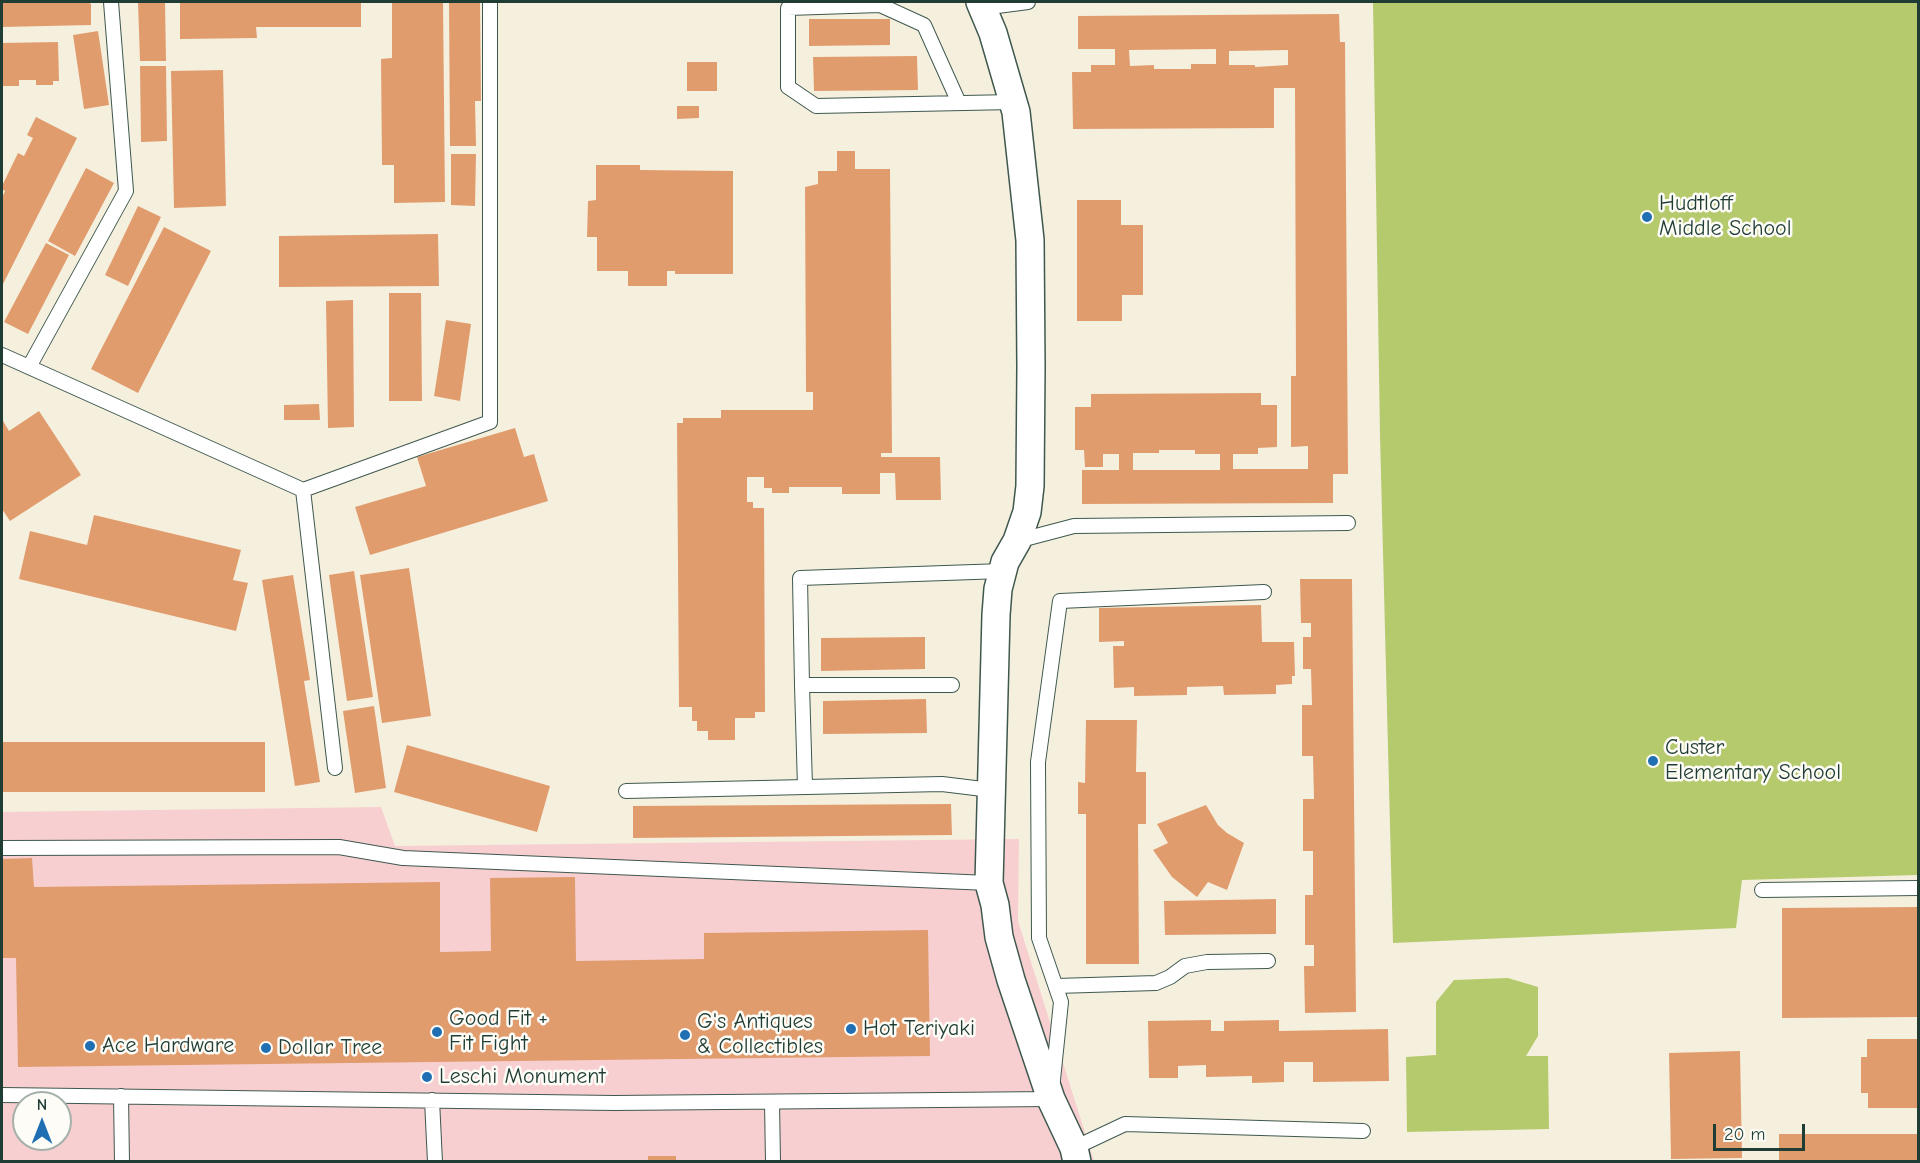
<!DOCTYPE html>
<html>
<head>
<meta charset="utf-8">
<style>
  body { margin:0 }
  #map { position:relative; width:1920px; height:1163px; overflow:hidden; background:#f5f0de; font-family:"Comic Neue",sans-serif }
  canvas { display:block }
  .frame { position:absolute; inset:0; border:3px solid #1f3d34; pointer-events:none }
  .north { position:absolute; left:12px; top:1091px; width:60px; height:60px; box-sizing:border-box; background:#fdfcf7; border:2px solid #a4b0a9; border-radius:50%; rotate:0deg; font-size:16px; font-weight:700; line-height:24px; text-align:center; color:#1f3d34 }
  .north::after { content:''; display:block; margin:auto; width:21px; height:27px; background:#1f6fb2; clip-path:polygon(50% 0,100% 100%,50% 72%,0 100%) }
  .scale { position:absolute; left:1713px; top:1124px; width:92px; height:27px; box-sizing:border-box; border:3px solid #1f3d34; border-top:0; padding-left:8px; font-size:18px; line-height:21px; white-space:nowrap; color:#1f3d34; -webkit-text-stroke:4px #fdfcf7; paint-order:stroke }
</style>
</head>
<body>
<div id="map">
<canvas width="1920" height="1163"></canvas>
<div class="frame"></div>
<div class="north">N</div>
<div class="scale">20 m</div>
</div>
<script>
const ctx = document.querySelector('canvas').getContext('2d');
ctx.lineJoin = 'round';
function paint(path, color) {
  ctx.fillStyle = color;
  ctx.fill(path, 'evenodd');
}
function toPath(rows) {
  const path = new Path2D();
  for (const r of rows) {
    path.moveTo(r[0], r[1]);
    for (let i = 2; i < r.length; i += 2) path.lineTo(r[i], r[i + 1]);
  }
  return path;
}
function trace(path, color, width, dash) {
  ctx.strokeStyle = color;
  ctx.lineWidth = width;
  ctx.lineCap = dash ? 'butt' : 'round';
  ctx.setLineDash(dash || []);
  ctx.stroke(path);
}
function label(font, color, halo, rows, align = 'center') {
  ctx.font = font + ' "Comic Neue",sans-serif';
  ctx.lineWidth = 5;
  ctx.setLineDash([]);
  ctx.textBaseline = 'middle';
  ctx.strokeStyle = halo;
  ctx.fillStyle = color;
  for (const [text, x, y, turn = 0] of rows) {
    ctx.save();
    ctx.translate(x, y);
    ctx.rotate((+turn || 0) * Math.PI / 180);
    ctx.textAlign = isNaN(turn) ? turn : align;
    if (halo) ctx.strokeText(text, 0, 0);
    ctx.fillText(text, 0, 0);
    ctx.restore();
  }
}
paint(toPath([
  [381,807,395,846,1019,839,1018,921,1094,1161,2,1161,2,812],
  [24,1103,60,1103,60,1139,24,1139]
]), '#f7cfd1');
paint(toPath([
  [1373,2,1918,2,1918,875,1742,880,1736,928,1393,943,1380,435],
  [1508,978,1538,987,1538,1036,1526,1056,1548,1056,1549,1129,1407,1132,1406,1057,1436,1055,1436,1002,1454,980]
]), '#b5c96d');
paint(toPath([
  [2,2,88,2,91,4,91,25,2,27],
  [138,2,165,2,166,61,140,61],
  [180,2,361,2,361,27,256,27,257,38,180,39],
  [392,2,443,2,445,202,394,203,394,165,382,165,381,59,392,58],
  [449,2,480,2,481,101,475,101,476,146,450,146],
  [1339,14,1340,42,1345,42,1348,474,1333,474,1333,503,1082,504,1082,470,1119,470,1119,454,1103,454,1103,467,1085,467,1084,450,1075,450,1075,407,1091,407,1091,394,1261,393,1261,405,1277,405,1277,447,1258,448,1258,454,1233,454,1233,469,1308,469,1308,446,1291,447,1291,376,1296,376,1295,88,1274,88,1274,128,1073,129,1072,72,1091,72,1091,65,1115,65,1115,49,1078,49,1078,16],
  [1216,49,1216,64,1191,64,1191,69,1154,69,1154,65,1130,66,1129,50],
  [1288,50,1288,65,1255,67,1255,65,1229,65,1229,51],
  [1159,450,1195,450,1195,454,1220,454,1220,470,1133,470,1133,453,1159,453],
  [809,19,890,19,890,45,809,46],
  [98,31,109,105,84,109,73,35],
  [58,42,59,81,53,81,53,85,36,85,36,80,19,80,19,86,2,86,2,43],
  [917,56,918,90,814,91,813,57],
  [687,62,717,62,717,91,687,91],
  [140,66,166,66,167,141,141,142],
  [223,70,226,206,174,208,171,71],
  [677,106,699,106,699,118,677,119],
  [36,117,77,138,2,286,2,198,5,191,2,189,2,186,18,153,24,156,33,138,27,135],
  [837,151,855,151,855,169,890,169,892,453,881,453,881,457,940,457,941,500,896,500,895,473,880,473,880,494,842,494,842,487,789,487,789,493,772,493,772,488,764,488,764,477,747,477,747,502,753,502,753,508,764,508,765,712,755,712,755,718,735,718,735,740,708,740,708,731,697,731,697,721,692,721,692,707,679,707,677,423,683,423,683,418,721,418,721,410,813,410,813,392,806,392,805,187,818,184,818,171,837,171],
  [451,154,476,154,475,206,451,205],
  [596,165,640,165,640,170,733,171,733,274,675,274,675,271,667,271,667,286,628,286,628,271,597,271,597,237,587,237,588,201,596,200],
  [86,168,114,183,75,256,48,241],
  [1077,200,1121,200,1121,225,1143,225,1143,295,1122,295,1122,321,1077,321],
  [138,206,161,217,128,286,105,275],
  [164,227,211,251,138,393,91,369],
  [438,234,439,286,279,287,279,236],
  [46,243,69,255,28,334,4,322],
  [389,293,421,293,422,401,389,401],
  [353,300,354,427,328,428,326,301],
  [446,320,471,324,460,401,434,396],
  [319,404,320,420,284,420,284,405],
  [39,411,81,475,10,521,2,509,2,419,9,431],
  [515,428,524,457,534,454,548,501,370,555,355,507,426,486,417,457],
  [94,515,241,550,233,580,248,583,236,631,19,579,30,531,87,545],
  [409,568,431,716,382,723,360,575],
  [354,571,373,697,347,701,329,575],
  [293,575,310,680,304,681,320,782,295,786,262,580],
  [1300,579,1352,579,1356,1012,1305,1013,1304,966,1314,966,1314,945,1305,945,1305,895,1313,895,1313,851,1303,851,1303,799,1314,799,1313,756,1302,756,1302,705,1312,705,1311,669,1303,669,1303,637,1311,637,1311,623,1301,623],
  [1261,605,1262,642,1294,642,1295,676,1292,676,1292,684,1276,685,1276,694,1224,695,1223,686,1187,687,1187,695,1134,696,1134,687,1114,688,1113,646,1124,646,1124,641,1099,642,1099,608],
  [925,637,925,669,821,671,821,638],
  [926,699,927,733,823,734,823,701],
  [374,706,386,788,355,793,343,711],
  [1086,720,1137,720,1136,772,1146,772,1146,824,1138,824,1139,964,1086,964,1086,814,1078,814,1078,782,1085,783],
  [2,742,265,742,265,792,2,792],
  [407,745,550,786,537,832,394,792],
  [951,804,952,835,633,838,633,806],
  [1206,805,1218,825,1227,833,1244,843,1227,890,1208,882,1197,897,1172,877,1153,850,1168,843,1157,824],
  [32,858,34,887,440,882,440,952,491,951,490,878,575,877,576,961,704,959,704,933,928,930,930,1056,18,1067,16,958,2,958,2,859],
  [1276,899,1276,934,1165,935,1164,901],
  [1918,907,1918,1017,1782,1018,1782,908],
  [1211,1020,1211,1031,1224,1031,1224,1021,1279,1020,1279,1031,1388,1029,1389,1081,1313,1082,1313,1062,1284,1062,1284,1082,1252,1083,1252,1076,1206,1077,1206,1065,1178,1066,1178,1078,1149,1078,1148,1021],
  [1867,1039,1918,1039,1918,1108,1868,1108,1868,1093,1861,1093,1861,1057,1867,1057],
  [1740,1051,1742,1158,1671,1159,1669,1053],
  [1779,1134,1918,1134,1918,1162,1779,1162],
  [648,1156,676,1156,676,1162,648,1162]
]), '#e19c6e');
const lane = toPath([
  [982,8,1028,2],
  [959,103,924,25,880,5,788,8,788,87,816,106,1013,102],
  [2,355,303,490,490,422,490,2],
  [29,367,126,191,111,2],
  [303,490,335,768],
  [1017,541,1074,526,1348,523],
  [802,685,800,578,1003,571],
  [805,787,802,685,952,685],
  [626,791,942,784,991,790],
  [2,848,339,847,403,858,989,883],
  [1762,890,1918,888],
  [1056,986,1156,983,1170,977,1185,966,1207,962,1268,961],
  [2,1095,614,1103,1051,1099,1061,1002,1039,938,1038,762,1060,601,1264,592],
  [121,1096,122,1162],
  [432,1100,435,1162],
  [772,1102,773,1162],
  [1074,1148,1125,1124,1363,1131]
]);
const street = toPath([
  [980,2,993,33,1016,112,1030,240,1031,367,1030,486,1027,512,1017,541,1005,562,998,589,996,615,989,883,995,905,999,937,1011,980,1051,1099,1074,1148,1077,1162]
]);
trace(lane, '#3f584e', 16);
trace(street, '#3f584e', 30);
trace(lane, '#fff', 14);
trace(street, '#fff', 27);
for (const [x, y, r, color] of [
  [1647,217,6,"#1f6fb2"],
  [1653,761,6,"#1f6fb2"],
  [851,1029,6,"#1f6fb2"],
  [437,1032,6,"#1f6fb2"],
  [685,1035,6,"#1f6fb2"],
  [90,1046,6,"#1f6fb2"],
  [266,1048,6,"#1f6fb2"],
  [427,1077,6,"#1f6fb2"]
]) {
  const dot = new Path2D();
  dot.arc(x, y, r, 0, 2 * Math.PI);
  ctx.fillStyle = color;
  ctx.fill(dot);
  trace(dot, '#fdfcf7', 2);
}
label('22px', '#1f3d34', '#fdfcf7', [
  ["Hudtloff",1659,204],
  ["Middle School",1659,229],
  ["Custer",1665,748],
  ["Elementary School",1665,773],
  ["Good Fit +",449,1019],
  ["Fit Fight",449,1044],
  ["G's Antiques",697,1022],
  ["& Collectibles",697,1047],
  ["Hot Teriyaki",863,1029],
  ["Ace Hardware",102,1046],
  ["Dollar Tree",278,1048],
  ["Leschi Monument",439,1077]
], 'left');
</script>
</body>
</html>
